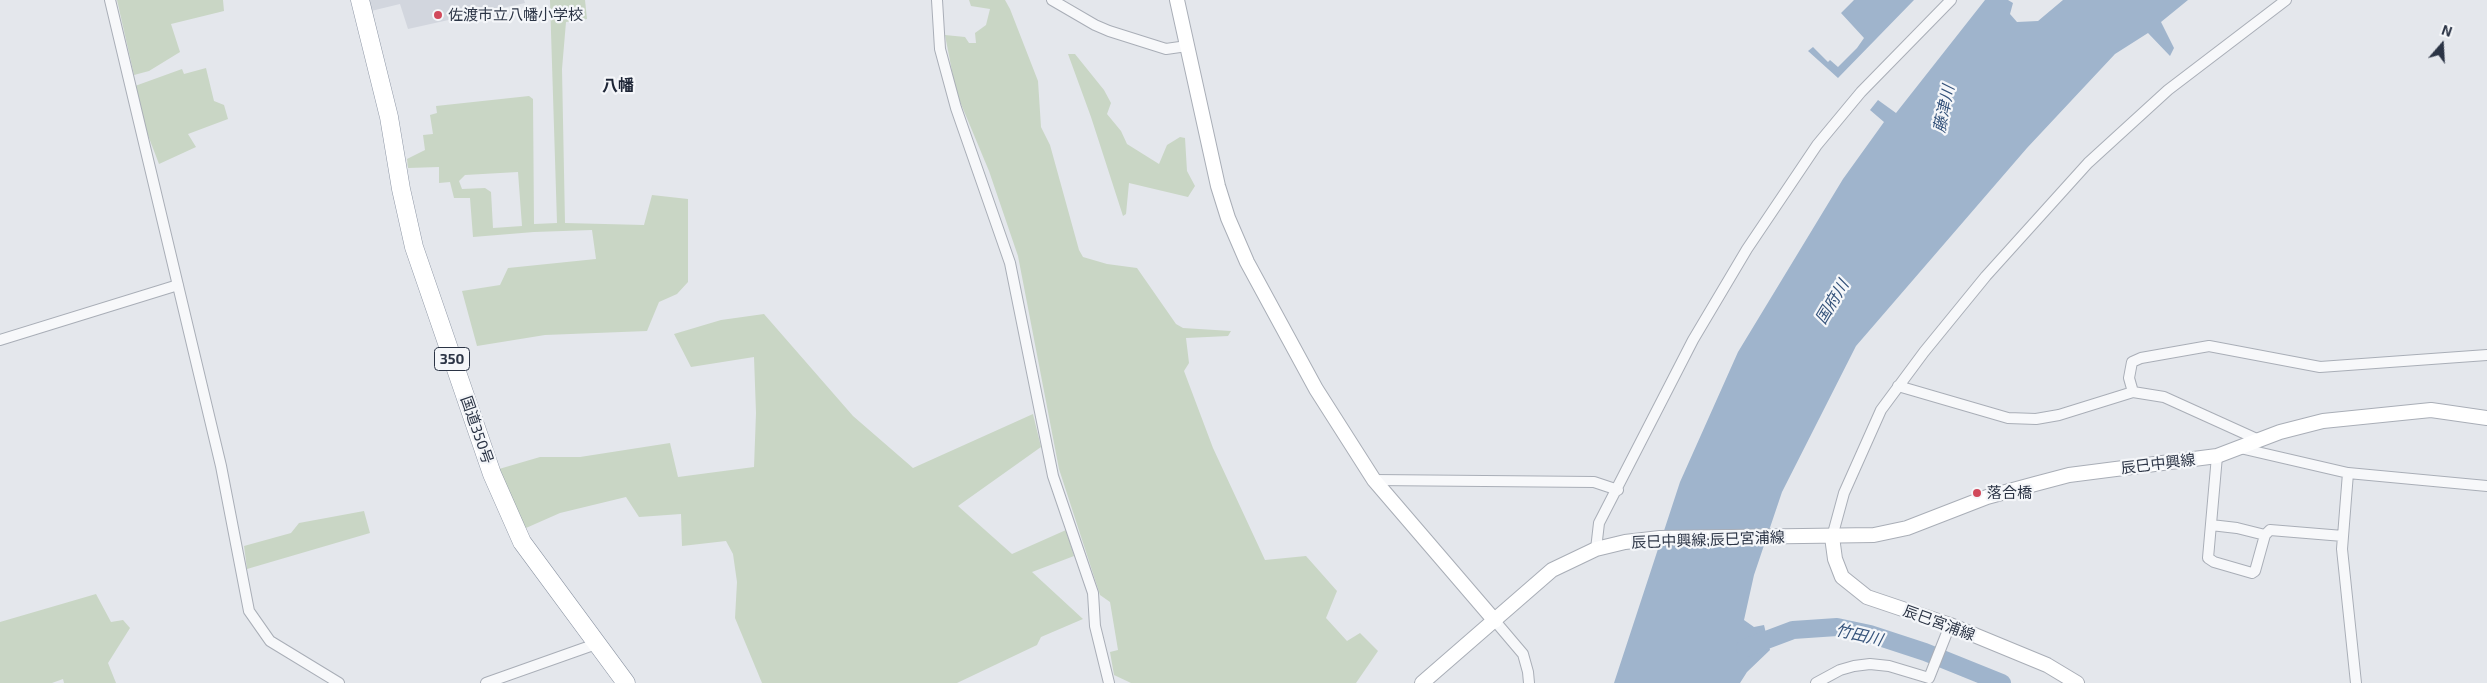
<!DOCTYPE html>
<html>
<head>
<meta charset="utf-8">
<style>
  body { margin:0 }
  #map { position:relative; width:2487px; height:683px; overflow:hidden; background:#e4e7ec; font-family:"Exo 2",sans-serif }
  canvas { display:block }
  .north { position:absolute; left:2417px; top:20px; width:50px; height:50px; -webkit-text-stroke:4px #f4f6f9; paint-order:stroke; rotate:19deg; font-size:14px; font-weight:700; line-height:20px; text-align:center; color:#2b3445 }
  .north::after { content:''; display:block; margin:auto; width:18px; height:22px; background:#2b3445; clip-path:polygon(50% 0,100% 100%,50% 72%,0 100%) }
</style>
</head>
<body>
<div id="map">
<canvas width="2487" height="683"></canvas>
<div class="north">N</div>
</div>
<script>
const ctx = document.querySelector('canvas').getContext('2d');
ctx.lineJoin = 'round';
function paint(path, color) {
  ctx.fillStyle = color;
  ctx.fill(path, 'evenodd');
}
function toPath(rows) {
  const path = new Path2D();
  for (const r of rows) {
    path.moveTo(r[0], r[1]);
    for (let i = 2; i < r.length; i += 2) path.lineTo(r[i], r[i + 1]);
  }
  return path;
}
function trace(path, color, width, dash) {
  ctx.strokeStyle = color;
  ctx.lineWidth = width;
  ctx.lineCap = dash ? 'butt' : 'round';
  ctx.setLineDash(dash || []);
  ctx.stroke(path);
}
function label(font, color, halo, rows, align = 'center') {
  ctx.font = font + ' "Exo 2","Noto Sans JP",sans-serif';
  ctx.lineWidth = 4.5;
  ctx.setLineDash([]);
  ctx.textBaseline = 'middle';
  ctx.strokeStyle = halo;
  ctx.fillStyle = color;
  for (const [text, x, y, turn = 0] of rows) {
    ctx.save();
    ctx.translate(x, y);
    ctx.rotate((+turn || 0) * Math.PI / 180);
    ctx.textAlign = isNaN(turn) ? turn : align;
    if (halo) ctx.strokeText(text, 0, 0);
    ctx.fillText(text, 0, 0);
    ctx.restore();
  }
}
paint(toPath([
  [368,0,524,0,525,3,408,29,400,4,371,11]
]), '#d2d6de');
paint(toPath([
  [117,0,223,0,224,11,171,24,180,52,149,71,134,75],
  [550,0,585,0,587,19,566,22,562,69,565,223,644,225,652,195,688,199,688,282,677,294,659,302,647,331,545,335,477,346,462,291,500,285,508,268,596,259,592,230,534,232,473,237,470,198,454,198,450,182,439,183,439,167,408,168,407,159,425,150,423,135,433,134,430,115,437,113,436,106,529,96,533,99,534,224,557,223],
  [518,172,522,226,493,228,491,192,485,188,462,189,459,181,465,175],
  [969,0,1005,0,1010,9,1038,81,1041,127,1050,145,1079,250,1083,257,1107,264,1137,268,1176,324,1183,328,1231,331,1228,336,1186,338,1189,363,1184,371,1213,448,1265,560,1306,556,1337,591,1326,618,1347,641,1360,633,1378,651,1356,683,1131,683,1114,675,1110,652,1118,650,1110,602,1100,595,1059,469,1018,256,989,171,956,92,945,35,965,37,969,43,976,43,975,33,986,25,990,9,971,6],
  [1068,54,1075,54,1104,90,1111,103,1107,114,1121,131,1127,144,1159,164,1167,145,1180,137,1185,138,1187,171,1195,186,1188,197,1129,183,1126,214,1123,216,1091,117],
  [206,68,214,101,224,105,228,119,188,134,196,147,159,164,146,130,135,86,182,69,184,74],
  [764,314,853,416,913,468,1033,414,1041,447,958,506,1012,554,1066,530,1074,556,1032,572,1083,619,1041,637,1037,645,957,683,762,683,735,618,737,582,733,554,726,541,682,546,681,514,639,517,626,497,560,513,526,528,512,503,499,469,540,457,580,457,670,443,678,477,754,467,756,413,754,357,691,367,674,334,721,320],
  [364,511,370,533,247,569,244,546,291,533,299,523],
  [96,594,111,622,123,620,130,628,108,663,116,683,64,683,63,679,52,683,0,683,0,622]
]), '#c9d6c5');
paint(toPath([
  [1854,0,1914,0,1838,78,1808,51,1813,47,1828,62,1830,60,1838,67,1857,48,1864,38,1841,13],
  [1985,0,2008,0,2013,3,2010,14,2017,22,2038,21,2063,0,2188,0,2161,22,2174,48,2170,56,2148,33,2115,54,2027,148,1856,346,1782,492,1754,575,1744,620,1754,627,1764,625,1770,650,1747,672,1740,683,1614,683,1680,482,1738,352,1843,179,1884,122,1870,110,1878,100,1896,113]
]), '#9fb4cc');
trace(toPath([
  [1745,648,1793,630,1837,627,1870,634,1925,652,2002,683]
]), '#9fb4cc', 18);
const street = toPath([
  [110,0,221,466,249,611,270,641,339,683],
  [937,0,940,49,956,108,1010,263,1053,476,1093,593,1095,626,1109,683],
  [1052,0,1095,25,1109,31,1166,49,1187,46],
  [0,340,178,285],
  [1898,386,2008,418,2036,419,2059,415,2133,392,2164,397,2259,440],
  [2133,392,2129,378,2132,362,2141,358,2209,346,2320,367,2487,355],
  [2240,448,2348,473,2487,486],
  [2217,456,2208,558,2214,562,2252,573,2255,571,2265,535,2270,530,2343,536],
  [2348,473,2342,549,2356,683],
  [1374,480,1594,482,1618,490],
  [2211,525,2237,528,2265,535],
  [1832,537,1844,493,1881,410,1924,352,1986,276,2088,163,2168,90,2286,0],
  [1596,549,1599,523,1693,340,1747,249,1817,145,1861,92,1951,0],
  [1495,621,1523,654,1528,672,1529,683],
  [486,683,596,644],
  [1816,683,1840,670,1854,666,1870,664,1889,666,1929,678,1950,625]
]);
const secondary = toPath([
  [1177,0,1218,186,1228,218,1247,262,1316,389,1374,480,1495,621],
  [1832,537,1835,559,1842,577,1867,597,1950,625,2047,665,2077,683],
  [1422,683,1552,570,1596,549,1625,542,1660,538,1874,535,1907,528,1987,497,2035,484,2069,475,2217,456,2280,432,2323,421,2431,410,2487,418]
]);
const highway = toPath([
  [360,0,389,117,401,189,414,247,492,474,522,542,626,683]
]);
trace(street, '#a9aeb7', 12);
trace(secondary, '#a9aeb7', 16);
trace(highway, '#8b94a3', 19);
trace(street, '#f7f8fa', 10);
trace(secondary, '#fff', 14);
trace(highway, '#fff', 18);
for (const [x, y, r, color] of [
  [438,15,5,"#d1495b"],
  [1977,493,5,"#d1495b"]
]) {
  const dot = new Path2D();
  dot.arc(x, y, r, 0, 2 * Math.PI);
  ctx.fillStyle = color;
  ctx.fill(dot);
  trace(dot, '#f4f6f9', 2);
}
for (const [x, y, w] of [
  [452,359,35]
]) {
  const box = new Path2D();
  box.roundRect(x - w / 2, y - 11.5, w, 23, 4);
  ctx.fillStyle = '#f4f6f9';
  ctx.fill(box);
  trace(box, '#2b3445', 1);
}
label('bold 14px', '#2b3445', null, [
  ["350",452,359]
]);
label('15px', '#2b3445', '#f4f6f9', [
  ["佐渡市立八幡小学校",448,15],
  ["落合橋",1987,493]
], 'left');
label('15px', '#2b3445', '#f4f6f9', [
  ["国道350号",477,430,71],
  ["辰巳中興線",2158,464,-7],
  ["辰巳中興線;辰巳宮浦線",1708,540,-2],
  ["辰巳宮浦線",1939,623,20]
]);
label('bold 16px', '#1d2536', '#f4f6f9', [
  ["八幡",618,86]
]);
label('italic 16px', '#34527a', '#f4f6f9', [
  ["藤津川",1944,109,-78],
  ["国府川",1832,302,-59],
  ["竹田川",1859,635,13]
]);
</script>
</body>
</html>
